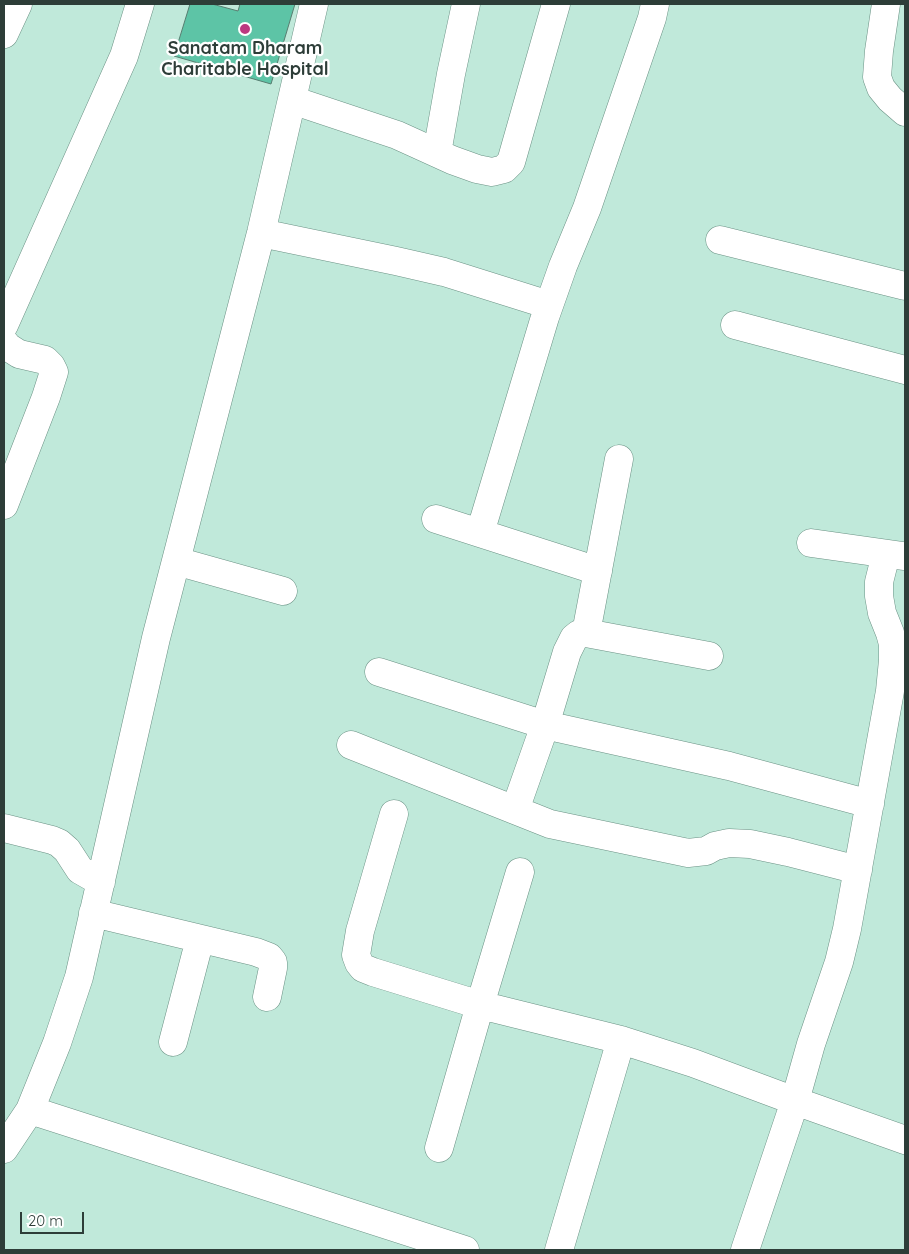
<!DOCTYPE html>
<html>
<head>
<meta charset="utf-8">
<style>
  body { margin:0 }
  #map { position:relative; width:909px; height:1254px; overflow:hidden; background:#c0e9da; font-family:Quicksand,sans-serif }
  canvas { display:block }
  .frame { position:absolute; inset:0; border:5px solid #2d3d38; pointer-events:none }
  .scale { position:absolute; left:20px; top:1212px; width:64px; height:22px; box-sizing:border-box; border:2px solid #2d3d38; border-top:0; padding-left:6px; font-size:15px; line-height:18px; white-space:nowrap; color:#2d3d38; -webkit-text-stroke:4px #fff; paint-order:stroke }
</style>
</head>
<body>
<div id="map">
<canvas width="909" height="1254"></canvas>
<div class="frame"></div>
<div class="scale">20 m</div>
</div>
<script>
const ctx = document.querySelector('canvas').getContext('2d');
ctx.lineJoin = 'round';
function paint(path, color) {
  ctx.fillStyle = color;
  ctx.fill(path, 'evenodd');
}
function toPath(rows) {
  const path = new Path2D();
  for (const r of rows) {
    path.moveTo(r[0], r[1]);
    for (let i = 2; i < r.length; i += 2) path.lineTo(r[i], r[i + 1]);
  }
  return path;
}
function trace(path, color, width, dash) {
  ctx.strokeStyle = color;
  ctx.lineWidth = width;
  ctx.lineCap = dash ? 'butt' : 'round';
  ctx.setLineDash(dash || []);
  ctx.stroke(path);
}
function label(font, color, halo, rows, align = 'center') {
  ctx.font = font + ' Quicksand,sans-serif';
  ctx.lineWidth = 4.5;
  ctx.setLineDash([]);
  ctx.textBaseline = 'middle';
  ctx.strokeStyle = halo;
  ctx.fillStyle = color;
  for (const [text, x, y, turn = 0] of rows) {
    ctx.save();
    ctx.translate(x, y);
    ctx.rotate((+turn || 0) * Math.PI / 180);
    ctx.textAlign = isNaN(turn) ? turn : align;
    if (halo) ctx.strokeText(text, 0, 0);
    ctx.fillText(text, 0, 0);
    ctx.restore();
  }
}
const building = toPath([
  [190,4,212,4,238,11,240,4,295,4,271,84,174,56,190,4]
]);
paint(building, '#5dc4a6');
trace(building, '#577d70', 1);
const minor = toPath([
  [886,4,879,51,877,77,881,88,890,99,905,112],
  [4,34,18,4],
  [292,100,397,135,452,160,477,169,492,172,504,169,511,162,556,4],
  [437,153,451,74,466,4],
  [261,233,396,261,444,272,549,305],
  [720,240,905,286],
  [4,325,124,56,140,4],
  [735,325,905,370],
  [4,342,8,347,19,354,45,360,51,366,54,372,46,397,4,505],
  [436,519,598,571],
  [480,533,545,317,563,266,587,208,652,18,655,4],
  [811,543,903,556],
  [176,561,283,591],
  [586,633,619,459],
  [379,672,545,725,729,766,870,804],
  [351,745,550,824,688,853,706,851,715,846,729,843,750,844,788,852,858,870],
  [515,810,545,725,567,652,574,638,579,634,586,633,709,656],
  [394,814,360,931,356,955,359,963,363,968,373,972,480,1005,621,1040,693,1063,795,1101,905,1140],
  [4,828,52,840,59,843,67,850,80,870,101,882],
  [93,913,256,952,269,957,273,962,273,968,267,997],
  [173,1042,200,939],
  [30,1110,465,1250],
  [439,1148,480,1005,520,872],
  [4,1149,30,1110,57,1043,79,977,156,638,261,233,314,4],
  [559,1250,621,1040],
  [745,1250,795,1101,811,1044,839,962,847,929,890,691,893,660,893,644,890,633,882,613,879,596,879,582,886,554]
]);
trace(minor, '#6b9285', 29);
trace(minor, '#fff', 28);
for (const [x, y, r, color] of [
  [245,29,6,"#bc3980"]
]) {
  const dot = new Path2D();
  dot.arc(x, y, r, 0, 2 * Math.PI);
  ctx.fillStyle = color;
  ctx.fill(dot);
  trace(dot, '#fff', 2);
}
label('bold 18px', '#2d3d38', '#fff', [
  ["Sanatam Dharam",245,49],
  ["Charitable Hospital",245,70]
]);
</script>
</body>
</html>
